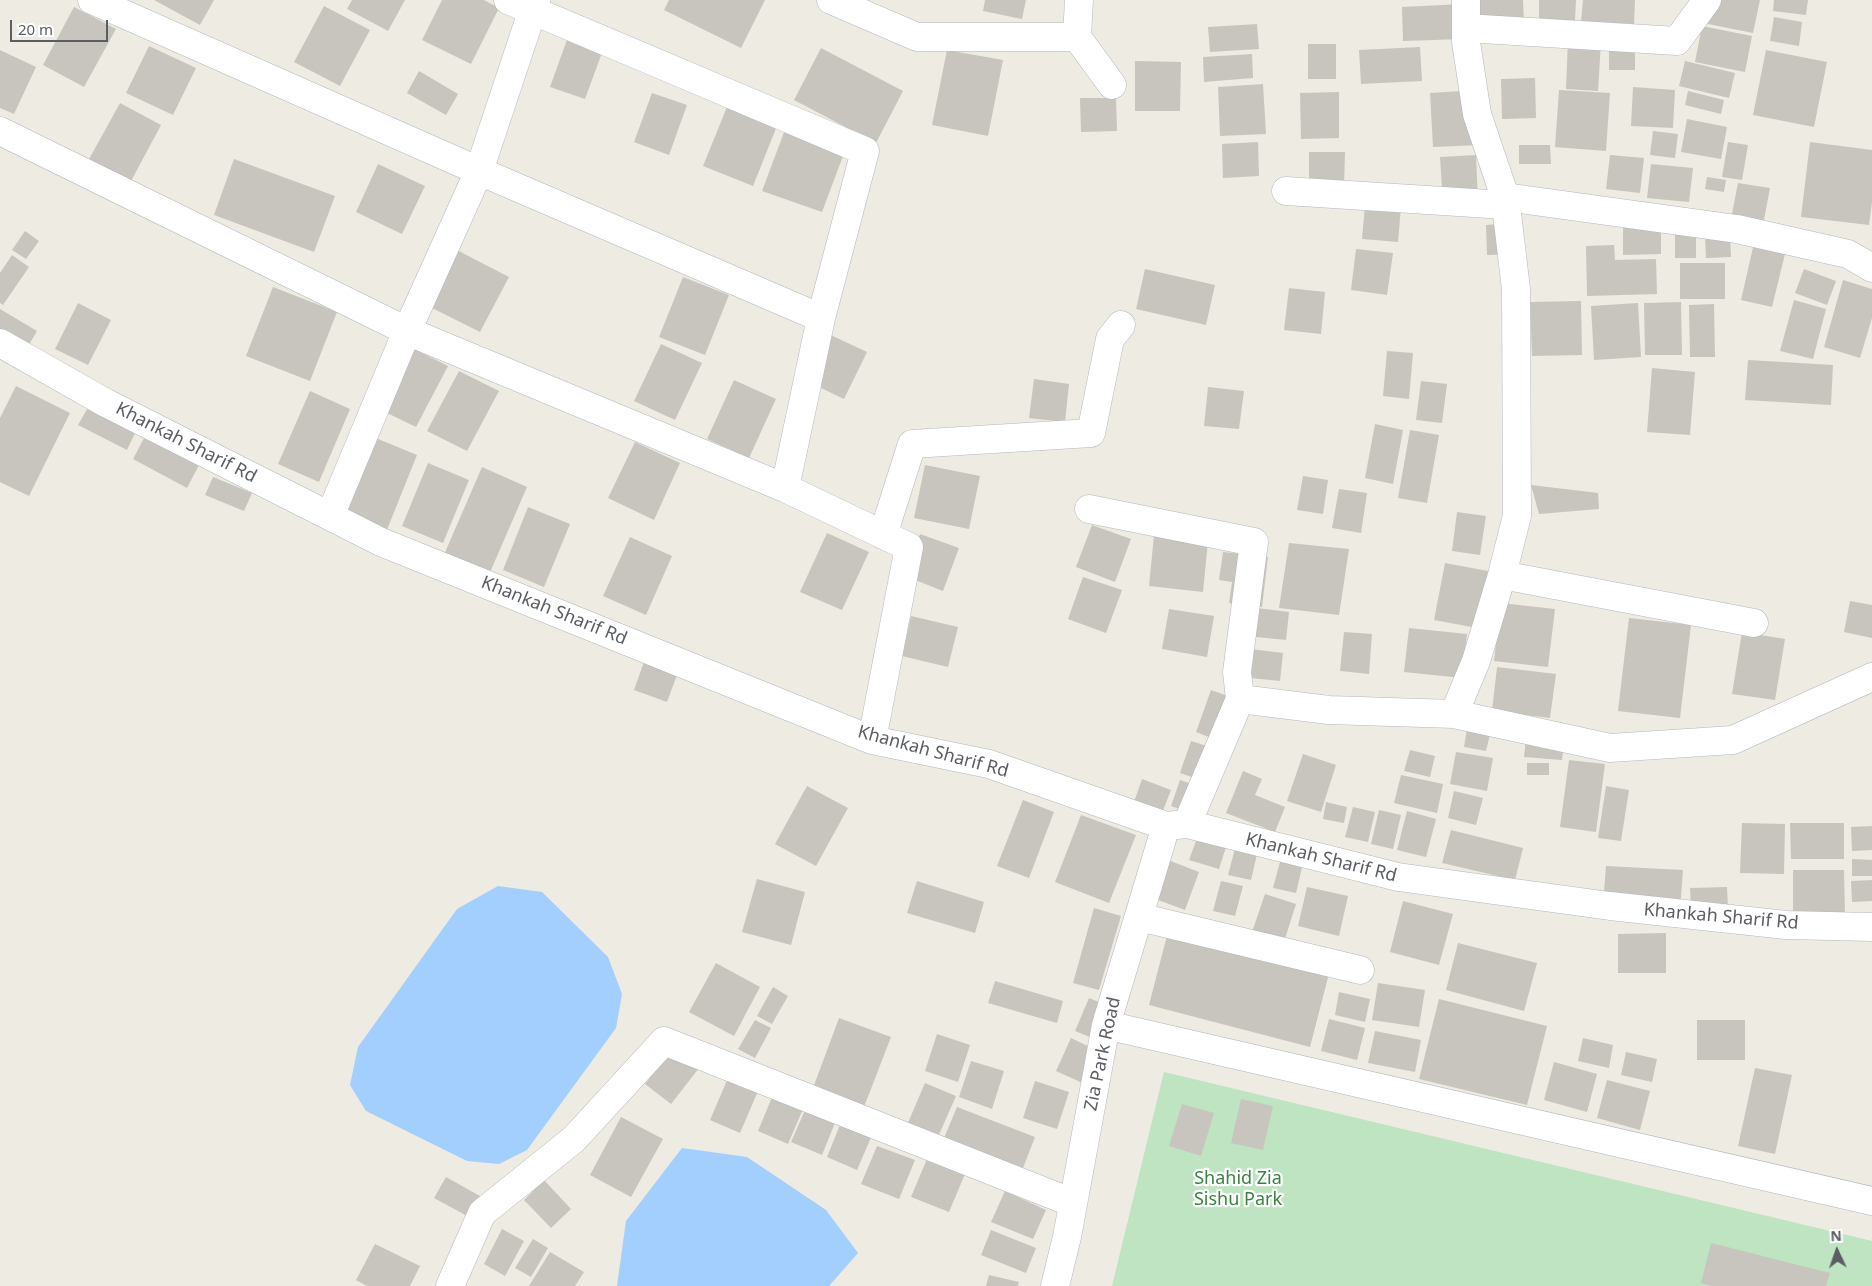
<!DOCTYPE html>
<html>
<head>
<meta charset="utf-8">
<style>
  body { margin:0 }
  #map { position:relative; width:1872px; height:1286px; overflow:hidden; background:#edebe2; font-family:"Noto Sans",sans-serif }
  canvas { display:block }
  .north { position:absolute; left:1812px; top:1226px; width:50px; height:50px; -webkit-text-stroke:4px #fff; paint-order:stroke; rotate:357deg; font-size:14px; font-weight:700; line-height:20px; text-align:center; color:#5a5d62 }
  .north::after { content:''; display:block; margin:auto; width:18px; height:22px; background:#5a5d62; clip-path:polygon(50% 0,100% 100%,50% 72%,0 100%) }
  .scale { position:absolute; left:10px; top:20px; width:98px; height:22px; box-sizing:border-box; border:2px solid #5a5d62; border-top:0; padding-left:6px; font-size:15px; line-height:18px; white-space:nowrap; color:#5a5d62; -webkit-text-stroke:4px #fff; paint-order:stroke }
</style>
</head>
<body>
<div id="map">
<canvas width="1872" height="1286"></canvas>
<div class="north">N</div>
<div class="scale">20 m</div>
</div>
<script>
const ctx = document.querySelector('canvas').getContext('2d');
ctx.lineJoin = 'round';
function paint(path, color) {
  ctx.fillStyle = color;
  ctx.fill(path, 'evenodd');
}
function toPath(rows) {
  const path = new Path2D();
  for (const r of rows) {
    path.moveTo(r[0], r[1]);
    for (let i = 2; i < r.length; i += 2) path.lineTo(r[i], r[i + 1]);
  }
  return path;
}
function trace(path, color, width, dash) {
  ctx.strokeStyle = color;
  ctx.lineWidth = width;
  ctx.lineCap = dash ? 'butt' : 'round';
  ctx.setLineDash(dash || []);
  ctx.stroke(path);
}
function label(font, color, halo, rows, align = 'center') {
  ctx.font = font + ' "Noto Sans",sans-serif';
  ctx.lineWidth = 4.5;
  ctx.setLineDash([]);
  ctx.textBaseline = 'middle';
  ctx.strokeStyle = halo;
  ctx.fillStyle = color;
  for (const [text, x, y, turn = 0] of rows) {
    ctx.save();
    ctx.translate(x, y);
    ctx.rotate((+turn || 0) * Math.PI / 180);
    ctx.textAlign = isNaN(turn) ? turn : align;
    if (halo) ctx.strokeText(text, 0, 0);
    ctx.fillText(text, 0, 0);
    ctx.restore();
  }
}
paint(toPath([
  [1164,1072,1872,1241,1872,1286,1112,1286]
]), '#bee4c1');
paint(toPath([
  [498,886,542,892,608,957,622,994,616,1028,527,1150,499,1164,467,1161,366,1111,350,1085,358,1047,457,909],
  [682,1148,747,1157,826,1210,858,1253,829,1286,617,1286,626,1221]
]), '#a2cffd');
paint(toPath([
  [154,0,214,0,200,25],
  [352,0,405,0,388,31,347,9],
  [442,0,484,0,499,8,471,64,422,40],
  [669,0,765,0,741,48,664,10],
  [985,0,1026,0,1022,19,983,11],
  [1473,0,1523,0,1524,22,1474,23],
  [1539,0,1576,0,1575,21,1539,20],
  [1583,0,1635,0,1634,24,1581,21],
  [1713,0,1760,0,1753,33,1708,24],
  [1774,0,1808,0,1806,15,1773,11],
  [1462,4,1464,39,1403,41,1402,7],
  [324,6,370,30,340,86,294,62],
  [74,7,116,29,84,87,43,65],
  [1774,17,1802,22,1799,46,1770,41],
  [1257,24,1259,49,1210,52,1208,27],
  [1702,26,1752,36,1745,72,1695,62],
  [568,37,603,50,585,99,550,87],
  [1568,40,1601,42,1598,91,1566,89],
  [1609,42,1635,42,1635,70,1609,70],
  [1308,44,1336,44,1336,79,1308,79],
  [149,46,196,68,173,115,126,93],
  [1420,47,1422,81,1361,84,1359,50],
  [821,48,903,91,876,143,794,100],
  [0,50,36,67,14,114,0,108],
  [947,50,1003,60,988,136,932,125],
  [1766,50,1827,62,1814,127,1753,115],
  [1252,54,1253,78,1204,82,1203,57],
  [1135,61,1181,62,1180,111,1135,111],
  [1685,61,1735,73,1729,98,1679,86],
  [419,71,458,94,446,115,407,93],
  [1535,78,1536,118,1502,119,1501,79],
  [1263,84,1266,134,1220,136,1218,87],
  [1633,87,1675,90,1673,128,1631,126],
  [1478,90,1480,145,1433,147,1430,93],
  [1559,90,1610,93,1606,151,1555,147],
  [1688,91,1724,100,1721,114,1685,105],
  [1339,92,1339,138,1301,139,1300,93],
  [652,93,687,105,669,155,634,142],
  [1080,98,1116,98,1117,131,1081,132],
  [120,103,161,125,130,183,88,161],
  [727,107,777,126,753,186,703,166],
  [1687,119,1727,127,1721,159,1681,152],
  [786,127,846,148,822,212,762,191],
  [1653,131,1678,134,1675,158,1650,155],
  [1258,142,1259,176,1223,178,1222,144],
  [1728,142,1748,145,1742,180,1722,177],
  [1810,142,1872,150,1872,202,1869,225,1801,217],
  [1519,145,1550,145,1551,164,1519,164],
  [1309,152,1345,152,1344,187,1309,186],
  [1476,155,1478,202,1443,204,1440,157],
  [1610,155,1644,158,1640,193,1606,189],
  [234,159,335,196,314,252,214,215],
  [378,164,425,186,402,234,356,212],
  [1651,164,1693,168,1689,202,1647,198],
  [1707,177,1726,180,1724,192,1705,189],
  [1738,183,1770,188,1763,225,1731,219],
  [1365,205,1401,207,1398,242,1362,239],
  [1661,221,1661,254,1623,255,1623,222],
  [1515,223,1517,254,1487,255,1486,225],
  [1675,230,1696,230,1696,258,1675,258],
  [25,231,39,241,26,259,12,250],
  [1730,234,1731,257,1706,258,1705,235],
  [1754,243,1786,250,1772,307,1741,300],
  [1614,245,1615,260,1656,259,1657,294,1587,296,1586,246],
  [453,248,509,277,480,332,424,304],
  [1356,249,1393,253,1387,295,1351,290],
  [12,255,29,267,3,305,0,303,0,273],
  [1680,263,1725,263,1725,299,1680,299],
  [1145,269,1215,285,1206,325,1136,309],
  [1804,269,1836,281,1827,305,1795,293],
  [683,277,729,295,705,355,659,337],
  [1843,280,1872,289,1872,318,1860,358,1824,347],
  [273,287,337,312,310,381,246,356],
  [1289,288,1325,292,1321,334,1284,330],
  [1794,300,1826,309,1813,359,1780,351],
  [1581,301,1582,355,1532,356,1530,302],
  [1681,302,1682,355,1645,355,1644,303],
  [78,303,111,320,88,365,55,349],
  [1638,303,1641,357,1594,360,1591,306],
  [1714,304,1715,357,1690,357,1689,305],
  [0,309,37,331,26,350,0,334],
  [820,330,867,352,844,399,798,377],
  [661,344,702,363,675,420,634,401],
  [408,346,448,366,416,427,383,411],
  [1387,351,1413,353,1409,399,1383,396],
  [1748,360,1833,365,1831,405,1745,400],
  [1652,368,1695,372,1690,435,1647,432],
  [459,371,499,391,467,451,427,431],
  [1034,379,1069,384,1065,422,1029,418],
  [734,380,776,399,749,458,707,439],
  [1421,381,1447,384,1442,423,1416,420],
  [16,386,70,413,29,496,0,482,0,418],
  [1208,387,1244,391,1239,429,1204,426],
  [310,391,350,409,319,482,278,464],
  [87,409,135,433,127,450,78,425],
  [1375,424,1403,430,1393,484,1365,478],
  [1410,430,1439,435,1427,503,1398,498],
  [366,434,417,455,384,537,333,517],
  [145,436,199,465,187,488,133,459],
  [635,442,680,463,654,520,608,498],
  [428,463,469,480,443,543,402,526],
  [925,465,980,476,969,529,914,518],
  [482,467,527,487,488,577,443,557],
  [1303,476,1328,480,1323,514,1297,510],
  [213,477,252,493,244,511,205,495],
  [1531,485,1598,493,1599,509,1539,514],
  [1339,489,1367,493,1361,533,1332,528],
  [528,507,570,524,544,587,503,570],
  [1457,512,1486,516,1480,555,1452,551],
  [1092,525,1131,539,1115,582,1076,567],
  [827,533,869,552,842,610,800,592],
  [920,534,959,548,943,591,905,576],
  [1154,535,1208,541,1203,592,1149,586],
  [630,537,672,556,646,615,603,596],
  [1289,543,1349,549,1339,615,1279,608],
  [1223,552,1268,557,1262,607,1229,603,1232,582,1219,580],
  [1445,563,1488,571,1477,628,1434,620],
  [1083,577,1122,590,1106,633,1068,619],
  [1850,601,1872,605,1872,638,1844,632],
  [1501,603,1555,609,1548,667,1494,661],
  [1249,607,1289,612,1286,640,1246,636],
  [1169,609,1214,616,1207,657,1162,649],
  [911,616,958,627,948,667,902,656],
  [1629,618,1691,625,1680,718,1618,711],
  [1409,628,1467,634,1462,678,1404,672],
  [1344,632,1372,634,1369,674,1340,671],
  [1742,632,1785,639,1775,700,1732,694],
  [1243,648,1283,653,1280,681,1240,677],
  [644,662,677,675,667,702,634,690],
  [1497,667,1556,674,1550,718,1492,711],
  [1211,690,1250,704,1234,747,1196,732],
  [1467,729,1490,734,1486,751,1464,747],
  [1526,739,1564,743,1562,760,1524,757],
  [1191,741,1226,752,1215,785,1180,773],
  [1410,750,1435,756,1430,777,1404,771],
  [1456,752,1493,758,1487,791,1450,784],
  [1303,754,1336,765,1321,812,1287,801],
  [1569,760,1605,764,1596,832,1560,827],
  [1527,763,1549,763,1549,775,1527,775],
  [1243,771,1262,779,1255,795,1285,807,1275,832,1226,813],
  [1401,775,1443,784,1437,813,1394,803],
  [1142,779,1171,790,1162,813,1134,802],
  [1180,780,1211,790,1202,817,1171,806],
  [807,786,848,808,816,866,775,844],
  [1606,786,1629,790,1621,841,1598,838],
  [1454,791,1483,798,1476,825,1448,818],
  [1023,800,1054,812,1029,878,997,866],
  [1326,802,1347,807,1344,823,1323,819],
  [1353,807,1375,812,1368,842,1345,837],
  [1379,810,1401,815,1393,849,1371,844],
  [1407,811,1436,819,1426,857,1397,850],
  [1081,815,1136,835,1109,903,1055,882],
  [1742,823,1785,824,1784,874,1740,873],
  [1790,823,1844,823,1844,859,1791,859],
  [1872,826,1872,850,1852,851,1851,827],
  [1451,830,1523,848,1515,880,1442,863],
  [1197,838,1226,847,1219,869,1189,860],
  [1236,845,1258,850,1251,880,1228,875],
  [1281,858,1303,863,1296,893,1273,888],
  [1852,859,1872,860,1872,876,1852,876],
  [1168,860,1199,872,1185,910,1153,898],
  [1606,866,1683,870,1680,910,1603,905],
  [1793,870,1844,870,1845,916,1793,917],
  [757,879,805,892,791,945,742,932],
  [1872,880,1872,901,1852,902,1851,881],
  [917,881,984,902,975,933,907,913],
  [1221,881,1243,886,1235,916,1213,911],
  [1307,887,1348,896,1339,936,1298,926],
  [1727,887,1728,908,1691,910,1690,888],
  [1265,894,1296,904,1284,942,1252,932],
  [1403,901,1453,914,1439,965,1390,952],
  [1094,908,1121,916,1099,990,1073,983],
  [1170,924,1331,966,1310,1047,1149,1005],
  [1666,933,1666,973,1618,973,1618,934],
  [1458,943,1537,963,1524,1011,1446,990],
  [716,963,760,987,734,1036,689,1012],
  [995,981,1063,1001,1057,1023,988,1003],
  [1378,983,1425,990,1419,1027,1372,1020],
  [773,987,788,996,772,1024,757,1016],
  [1339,992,1370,999,1365,1022,1335,1015],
  [1089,998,1121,1011,1107,1044,1075,1031],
  [1439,999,1547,1026,1527,1105,1419,1079],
  [839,1018,891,1037,864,1107,813,1088],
  [1329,1019,1365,1028,1357,1060,1321,1051],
  [755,1020,771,1028,755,1058,738,1049],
  [1697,1020,1745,1020,1745,1060,1697,1060],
  [1375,1031,1421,1040,1415,1072,1368,1063],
  [937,1034,970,1045,958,1082,925,1071],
  [1071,1038,1102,1053,1087,1085,1056,1071],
  [1583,1038,1613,1045,1609,1068,1578,1061],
  [673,1048,699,1068,671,1104,645,1084],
  [1626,1052,1657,1059,1652,1082,1621,1075],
  [971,1061,1004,1071,992,1109,959,1097],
  [1554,1062,1597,1074,1587,1112,1544,1100],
  [1755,1068,1792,1075,1775,1154,1738,1146],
  [728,1078,758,1091,740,1133,710,1120],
  [1607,1080,1650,1091,1640,1130,1597,1118],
  [1035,1081,1069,1092,1057,1129,1023,1118],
  [925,1083,956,1096,938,1137,907,1125],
  [775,1090,806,1102,788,1144,758,1131],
  [1241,1099,1273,1106,1263,1150,1231,1143],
  [809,1101,839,1113,822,1155,791,1142],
  [1182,1104,1214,1113,1201,1156,1169,1146],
  [957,1107,1035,1137,1023,1168,944,1138],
  [844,1115,875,1128,857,1170,827,1157],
  [621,1117,663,1139,631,1197,590,1175],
  [877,1146,915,1160,899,1199,861,1184],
  [927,1159,965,1174,949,1212,911,1197],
  [446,1177,480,1196,469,1217,434,1198],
  [544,1180,571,1209,551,1228,524,1200],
  [1005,1191,1046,1210,1033,1239,991,1222],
  [502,1229,524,1241,505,1276,484,1264],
  [991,1230,1036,1248,1026,1273,981,1255],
  [533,1239,548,1248,531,1277,515,1268],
  [1711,1243,1830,1273,1826,1286,1712,1286,1701,1283],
  [375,1244,420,1266,410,1286,367,1286,356,1280],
  [550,1252,584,1272,575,1286,529,1286],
  [989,1275,1019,1282,1018,1286,986,1286]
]), '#c8c5bf');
const minor = toPath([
  [92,0,479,171,821,318],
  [508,0,865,151,821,318,785,488],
  [831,0,917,37,1077,37],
  [1079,0,1077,37,1112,85],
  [1466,28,1677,41,1707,0],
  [0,131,407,331,785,488,909,547,872,740],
  [1286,191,1505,205],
  [1505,197,1737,229,1848,254,1872,268],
  [0,343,106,403,381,542,872,740,989,764,1166,826,1187,824,1398,877,1610,906,1786,925,1872,927],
  [1089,509,1254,542,1237,672,1240,699],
  [330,516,407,331,479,171,536,0],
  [883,535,912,444,1091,433,1110,339,1121,325],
  [1502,575,1754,623],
  [1454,714,1610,748,1733,740,1872,677],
  [1187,824,1240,699,1329,710,1454,714,1476,661,1502,575,1517,516,1516,289,1505,197,1477,114,1466,42,1466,0],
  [1139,917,1360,970],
  [1106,1025,1872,1201],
  [450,1286,482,1213,574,1139,664,1041,1073,1203],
  [1055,1286,1067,1237,1106,1025,1166,826]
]);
trace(minor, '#b4b7bc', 29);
trace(minor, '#fff', 28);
label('18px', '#5a5d62', '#fff', [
  ["Khankah Sharif Rd",186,443,27],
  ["Khankah Sharif Rd",554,611,22],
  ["Khankah Sharif Rd",933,752,15],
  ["Khankah Sharif Rd",1321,858,14],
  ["Khankah Sharif Rd",1721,917,5],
  ["Zia Park Road",1103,1054,-78]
]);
label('18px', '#378440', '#fff', [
  ["Shahid Zia",1238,1179],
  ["Sishu Park",1238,1200]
]);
</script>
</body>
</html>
